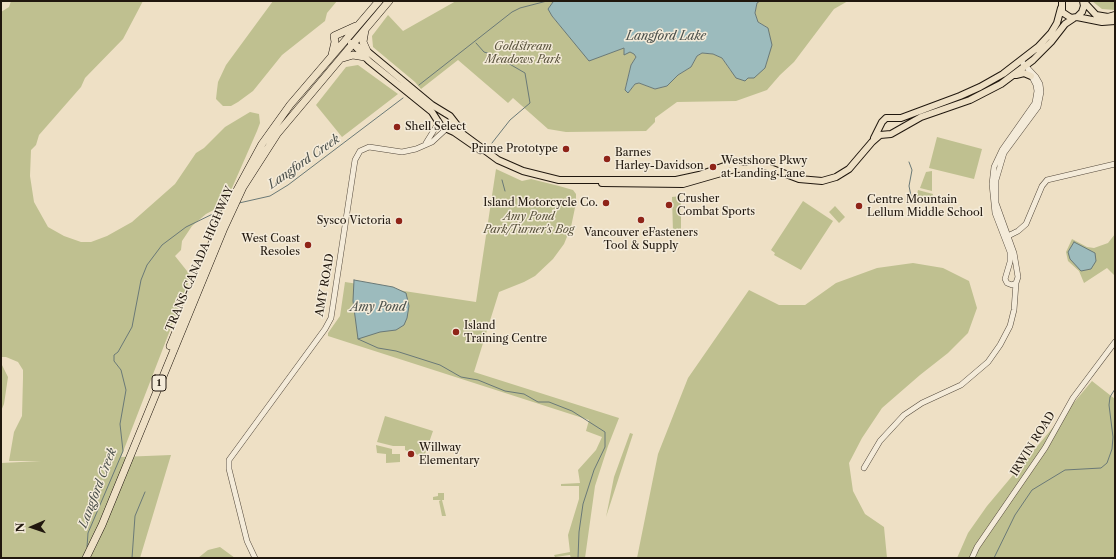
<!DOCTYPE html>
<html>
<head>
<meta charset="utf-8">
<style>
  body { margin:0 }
  #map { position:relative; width:1116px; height:559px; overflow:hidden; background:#eee0c5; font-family:"Libre Caslon Text",serif }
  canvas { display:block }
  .frame { position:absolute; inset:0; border:2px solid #20170e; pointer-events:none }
  .north { position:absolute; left:12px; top:507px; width:40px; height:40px; -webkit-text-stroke:3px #f4ebd9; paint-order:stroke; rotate:268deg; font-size:11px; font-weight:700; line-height:16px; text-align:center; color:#20170e }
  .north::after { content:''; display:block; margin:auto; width:14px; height:18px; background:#20170e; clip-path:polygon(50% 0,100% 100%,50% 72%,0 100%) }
</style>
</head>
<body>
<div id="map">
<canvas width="1116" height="559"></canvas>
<div class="frame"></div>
<div class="north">N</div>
</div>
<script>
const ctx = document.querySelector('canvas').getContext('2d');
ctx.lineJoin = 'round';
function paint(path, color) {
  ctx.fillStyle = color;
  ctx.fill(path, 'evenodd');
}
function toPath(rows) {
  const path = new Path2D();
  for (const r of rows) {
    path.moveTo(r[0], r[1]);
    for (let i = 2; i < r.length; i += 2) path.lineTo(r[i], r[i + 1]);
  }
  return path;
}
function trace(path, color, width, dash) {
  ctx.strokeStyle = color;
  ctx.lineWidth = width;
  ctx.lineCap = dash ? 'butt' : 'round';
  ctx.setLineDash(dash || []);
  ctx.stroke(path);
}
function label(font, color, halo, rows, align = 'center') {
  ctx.font = font + ' "Libre Caslon Text",serif';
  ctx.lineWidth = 3;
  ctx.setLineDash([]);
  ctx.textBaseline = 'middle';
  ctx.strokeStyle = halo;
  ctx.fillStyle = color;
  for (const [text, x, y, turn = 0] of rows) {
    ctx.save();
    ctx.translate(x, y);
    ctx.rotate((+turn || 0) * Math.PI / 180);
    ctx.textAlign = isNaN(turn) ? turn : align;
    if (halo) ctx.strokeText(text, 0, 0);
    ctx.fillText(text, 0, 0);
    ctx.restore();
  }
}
paint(toPath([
  [11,1,143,1,123,39,85,78,81,87,39,135,36,145,31,150,30,176,34,202,48,227,64,236,81,242,91,242,107,236,132,222,175,184,196,153,204,148,225,127,250,112,259,114,260,123,257,131,225,204,206,214,192,226,182,241,181,250,175,256,191,276,121,457,171,455,140,558,1,558,1,463,41,461,9,461,14,432,22,416,23,378,23,370,18,362,6,357,1,357,1,12,9,7],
  [273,1,337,1,327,13,325,21,282,55,253,91,238,102,231,106,223,106,216,99,217,90,218,82,226,65],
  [456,1,553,2,549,9,552,16,589,60,624,48,634,54,636,57,631,65,625,89,628,93,635,84,639,83,655,89,667,86,678,75,691,67,697,56,702,53,713,54,722,58,730,70,746,79,765,68,768,58,768,28,758,22,755,13,757,3,760,1,848,1,834,9,794,62,780,75,767,90,736,101,677,102,655,118,655,122,646,131,566,132,548,129,513,98,508,103,458,60,421,89,415,82,373,47,372,36,388,15,403,31],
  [1092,1,1115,1,1115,10,1102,9],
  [358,65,398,94,342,137,316,105,346,67],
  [937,137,982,149,974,179,929,168],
  [496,169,522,181,531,179,559,186,573,190,576,194,576,203,571,227,564,244,553,259,535,276,524,282,499,292,474,372,619,418,608,446,595,486,585,558,571,558,570,555,555,557,554,555,570,552,568,535,579,499,579,486,561,486,561,484,580,483,578,470,596,450,602,437,586,431,589,420,328,336,328,333,340,316,345,282,476,302],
  [932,171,932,191,920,188,926,172],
  [918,190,933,194,931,203,916,199],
  [681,196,681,232,673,232,672,197],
  [803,201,833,221,801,270,774,255,775,253,771,250],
  [835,206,845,217,839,223,829,212],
  [1115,234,1115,276,1107,268,1084,283,1079,271,1068,261,1066,252,1072,239,1087,247,1094,248,1108,243],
  [913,263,943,268,969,281,977,308,968,333,948,353,920,375,882,408,862,438,849,463,853,491,865,514,884,527,887,558,637,558,658,454,688,378,749,290,779,305,805,305,836,283,877,268],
  [1,363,8,377,4,404,1,411],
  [1092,381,1115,399,1115,558,957,558,968,533,987,506],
  [385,416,433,431,424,457,405,450,405,446,393,446,377,442],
  [630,433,633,434,606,517,614,477],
  [376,445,392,449,392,454,400,454,400,462,386,463,386,454,377,453],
  [438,493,444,493,444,500,442,500,446,516,442,516,439,501,441,500,433,500,433,497,438,496],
  [220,547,235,558,198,558,208,550]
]), '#bfc090');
const water = toPath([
  [549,1,760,1,757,3,755,13,758,22,768,28,772,45,765,68,754,78,748,78,745,81,736,78,722,58,713,54,702,53,697,56,691,67,678,75,667,86,655,89,639,83,635,84,628,93,625,90,631,65,636,57,634,54,630,52,624,55,624,48,589,61,552,16,548,9,553,2,549,1],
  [1074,242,1095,253,1096,261,1091,269,1081,271,1070,259,1068,252,1074,242],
  [354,280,393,287,406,293,409,306,407,318,404,325,396,330,380,332,358,339,353,301,354,280]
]);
paint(water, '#9cbbbd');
trace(water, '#6a7977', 1);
trace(toPath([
  [476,43,484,52,494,55,525,73,530,103,510,120,492,143],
  [419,85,512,12,520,8,547,1],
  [909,162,912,170,909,186,911,196],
  [502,180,505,191],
  [239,203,270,196,288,185,403,98],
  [358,339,378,348,396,351,440,365,461,377,478,380,505,391,524,394,538,402,549,402,572,411,605,432,605,447,594,470,583,504,579,532,578,558],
  [87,547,88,533,123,451,120,424,126,390,121,370,114,361,114,355,118,352,132,327,141,280,147,265,162,245,186,227,223,209],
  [132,558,135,516,145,492],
  [994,558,1015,515,1032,490,1065,470,1101,468,1107,463,1112,449,1113,437,1109,405,1110,397,1115,389]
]), '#6a7977', 1);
const minor = toPath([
  [1021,61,1036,77,1040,84,1041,92,1038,107,1004,153,996,180,996,203,1014,253,1018,277,1016,283,1012,285,1007,283,1005,279,1010,262,1010,252,995,213,992,184,994,167,1002,150,1035,103,1037,91,1036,85,1028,69],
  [426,143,439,122],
  [1006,237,1018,231,1026,224,1042,186,1047,180,1115,164],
  [864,468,880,441,904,415,922,403,961,385,988,362,1000,345,1010,326,1014,310,1016,283],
  [255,558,247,541,229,469,229,460,325,329,331,318,355,160,360,151,369,147,402,152,416,149,432,142,446,129],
  [972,558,977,547,1045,448,1073,398,1115,342]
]);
const major = toPath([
  [1062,1,1062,12,1071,18,1077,17,1082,12,1084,6,1083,1],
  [1084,2,1096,15,1108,17,1115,15],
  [1077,17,1102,22,1115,21],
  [351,43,367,51,432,105,450,116,457,125],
  [353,44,369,61,432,112,441,126,454,132,480,150],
  [1016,75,1024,73,1031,76],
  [452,123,464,135,498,160,523,171,559,180,676,180,699,175,730,164,745,162,762,165,799,179,822,181,836,177,849,169,872,142,880,135,891,134,921,117,970,100,1001,84,1033,60,1051,42,1065,24,1074,18],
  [874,138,882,122,886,118,901,118,960,96,980,87,1003,74,1038,47,1051,33,1057,23,1061,8],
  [602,183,683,184,735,169,762,168]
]);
const highway = toPath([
  [365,30,363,42,367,51],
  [332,55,335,42,334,36,356,26],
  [343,58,353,55,365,57],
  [170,346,223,216,262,144,290,105,379,1],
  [86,558,102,525,224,228,243,187,277,134,389,1]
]);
trace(minor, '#54493c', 6);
trace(major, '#20170e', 8);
trace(highway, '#20170e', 8);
trace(minor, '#f4ebd9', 5);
trace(major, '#eee0c5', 6);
trace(highway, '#eee0c5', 7);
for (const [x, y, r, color] of [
  [397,127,4,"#8f2418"],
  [566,149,4,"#8f2418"],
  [607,159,4,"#8f2418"],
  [713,167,4,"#8f2418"],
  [606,203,4,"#8f2418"],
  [669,205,4,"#8f2418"],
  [859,206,4,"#8f2418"],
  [641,220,4,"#8f2418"],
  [399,221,4,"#8f2418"],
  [308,245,4,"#8f2418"],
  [456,332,4,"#8f2418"],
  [411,454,4,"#8f2418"]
]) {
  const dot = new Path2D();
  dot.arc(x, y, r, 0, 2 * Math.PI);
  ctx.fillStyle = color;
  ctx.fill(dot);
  trace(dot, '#f4ebd9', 1.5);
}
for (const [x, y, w] of [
  [159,383,14]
]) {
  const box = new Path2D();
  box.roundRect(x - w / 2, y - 8, w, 16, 3);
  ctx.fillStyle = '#f4ebd9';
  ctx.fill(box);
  trace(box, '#20170e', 1);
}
label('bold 10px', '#20170e', null, [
  ["1",159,383]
]);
label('italic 11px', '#58523c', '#f4ebd9', [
  ["Goldstream",523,47],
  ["Meadows Park",523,60],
  ["Amy Pond",529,217],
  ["Park/Turner's Bog",529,230]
]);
label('11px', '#20170e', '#f4ebd9', [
  ["Shell Select",405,127],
  ["Prime Prototype",558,149,"right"],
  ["Barnes",615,153],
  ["Harley-Davidson",615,166],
  ["Westshore Pkwy",721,161],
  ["at Landing Lane",721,174],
  ["Crusher",677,199],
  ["Combat Sports",677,212],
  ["Centre Mountain",867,200],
  ["Lellum Middle School",867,213],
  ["Island Motorcycle Co.",598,203,"right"],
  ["Sysco Victoria",391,221,"right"],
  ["Vancouver eFasteners",641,233,"center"],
  ["Tool & Supply",641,246,"center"],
  ["West Coast",300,239,"right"],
  ["Resoles",300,252,"right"],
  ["Island",464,326],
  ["Training Centre",464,339],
  ["Willway",419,448],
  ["Elementary",419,461]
], 'left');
label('11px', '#20170e', '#f4ebd9', [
  ["TRANS-CANADA HIGHWAY",200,259,-67],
  ["AMY ROAD",325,285,-80],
  ["IRWIN ROAD",1033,444,-58]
]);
label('italic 12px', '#4b504b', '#f4ebd9', [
  ["Langford Lake",666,37],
  ["Langford Creek",304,162,-35],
  ["Amy Pond",378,308],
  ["Langford Creek",98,488,-69]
]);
</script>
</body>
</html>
